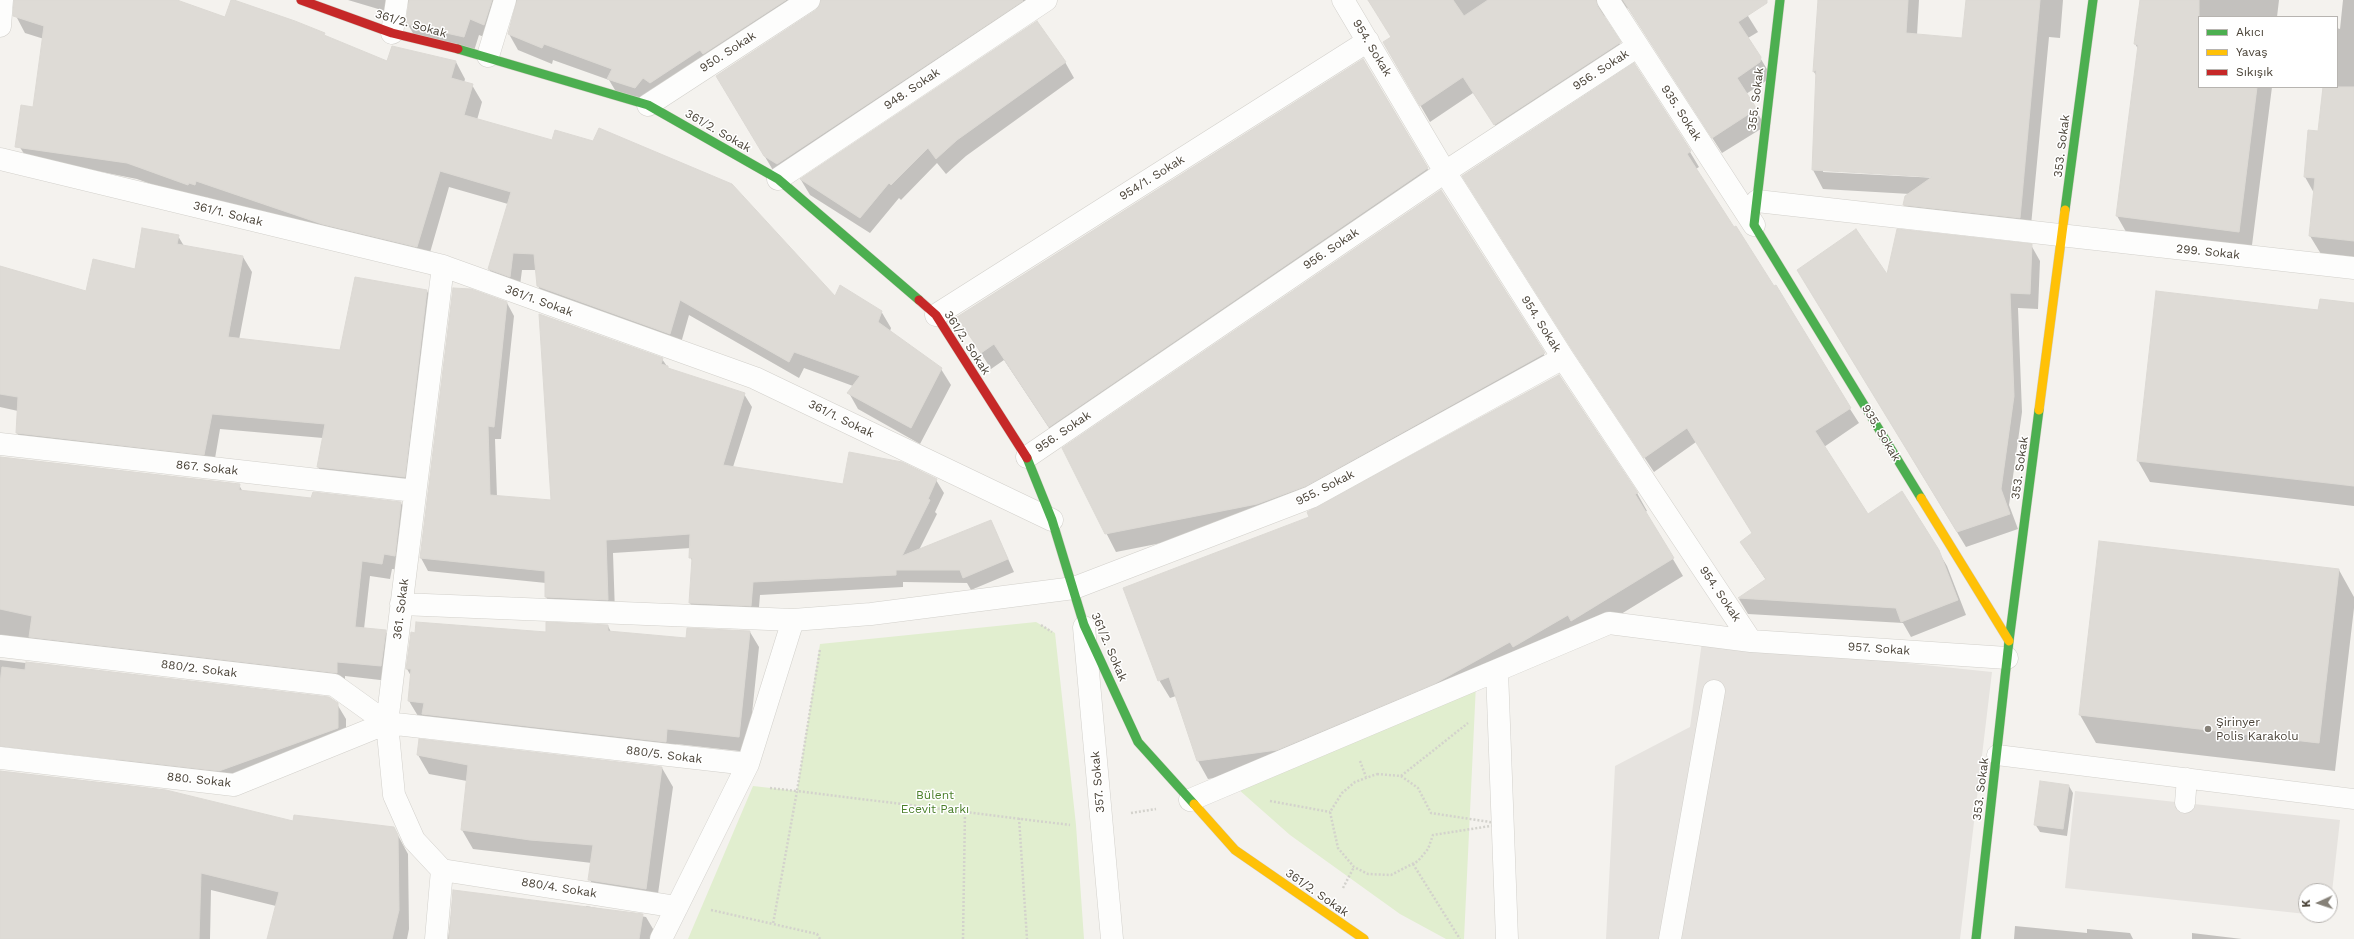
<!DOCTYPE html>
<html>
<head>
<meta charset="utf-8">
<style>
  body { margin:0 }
  #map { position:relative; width:2354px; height:939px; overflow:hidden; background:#f4f2ee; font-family:"Work Sans",sans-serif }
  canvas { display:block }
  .legend { position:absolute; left:2198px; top:16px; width:140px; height:72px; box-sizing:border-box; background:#fff; border:1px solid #b7b4b0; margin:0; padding:5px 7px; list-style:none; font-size:12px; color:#4b4439 }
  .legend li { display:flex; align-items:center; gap:8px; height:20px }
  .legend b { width:20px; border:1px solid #b7b4b0 }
  .north { position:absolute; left:2298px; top:883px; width:40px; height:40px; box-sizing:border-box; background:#fff; border:1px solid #b7b4b0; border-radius:50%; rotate:267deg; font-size:11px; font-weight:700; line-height:16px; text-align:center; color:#4b4439 }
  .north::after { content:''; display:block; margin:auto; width:14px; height:18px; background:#868178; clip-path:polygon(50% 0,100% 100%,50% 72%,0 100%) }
</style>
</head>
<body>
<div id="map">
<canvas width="2354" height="939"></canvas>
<ul class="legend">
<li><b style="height:5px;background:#4caf50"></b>Akıcı</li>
<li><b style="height:5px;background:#ffc107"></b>Yavaş</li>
<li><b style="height:5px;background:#c62828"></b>Sıkışık</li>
</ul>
<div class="north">K</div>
</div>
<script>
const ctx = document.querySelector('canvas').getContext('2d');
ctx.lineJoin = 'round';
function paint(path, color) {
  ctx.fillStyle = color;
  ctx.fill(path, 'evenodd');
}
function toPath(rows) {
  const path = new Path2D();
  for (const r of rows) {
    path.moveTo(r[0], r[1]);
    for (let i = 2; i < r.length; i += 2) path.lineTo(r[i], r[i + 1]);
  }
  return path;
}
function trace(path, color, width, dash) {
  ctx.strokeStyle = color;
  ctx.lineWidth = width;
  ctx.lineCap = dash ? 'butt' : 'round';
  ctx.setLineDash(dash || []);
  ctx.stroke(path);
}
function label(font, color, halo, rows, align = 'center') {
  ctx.font = font + ' "Work Sans",sans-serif';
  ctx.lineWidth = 3;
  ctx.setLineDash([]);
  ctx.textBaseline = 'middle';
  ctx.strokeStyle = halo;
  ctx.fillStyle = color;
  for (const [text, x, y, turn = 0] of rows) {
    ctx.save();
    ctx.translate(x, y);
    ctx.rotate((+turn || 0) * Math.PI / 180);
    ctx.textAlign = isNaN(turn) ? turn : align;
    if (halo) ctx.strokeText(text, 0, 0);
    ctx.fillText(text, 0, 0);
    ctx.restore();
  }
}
paint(toPath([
  [1036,622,1055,633,1076,825,1084,939,688,939,753,786,797,791,820,644],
  [1476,684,1464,939,1446,939,1400,914,1290,835,1238,789]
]), '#e1eecf');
paint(toPath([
  [1702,642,1992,672,1960,939,1606,939,1615,766,1690,727],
  [2075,791,2340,820,2330,910,2330,891,2306,891,2306,914,2065,888]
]), '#e6e3df');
paint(toPath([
  [19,0,173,0,226,18,388,62,456,62,465,79,464,83,472,85,482,102,477,120,835,298,881,311,891,328,890,331,941,369,951,385,920,444,858,409,849,393,853,386,804,368,799,378,689,315,679,350,547,303,538,286,537,270,522,270,519,293,499,285,489,269,508,204,449,187,427,263,332,240,206,197,204,201,197,201,137,179,26,157,16,141,34,108,44,39,25,33,16,16],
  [348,0,794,0,660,99,618,95,609,80,553,60,552,64,518,50,509,34,516,4,512,4,494,41,479,35,473,54,417,40,407,23,409,4,402,5,395,14],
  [861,0,1039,0,774,172,734,104],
  [1368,0,1738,0,1758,32,1748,38,1770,74,1769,79,1746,94,1764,124,1764,127,1722,153,1629,9,1618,4,1606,11,1604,18,1629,59,1505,140,1473,93,1430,122,1384,43,1392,37],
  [1819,0,1919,0,1917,35,1963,40,1967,0,2063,0,2060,38,2049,37,2030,236,1915,223,1904,205,1910,194,1823,189,1813,170,1817,77,1814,72],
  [1823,170,1937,176,1937,178,1823,172],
  [2141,0,2279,0,2277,17,2199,17,2199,87,2272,87,2251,253,2129,237,2117,216,2139,50,2135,44],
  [2343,0,2354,0,2354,257,2321,254,2310,236,2314,193,2305,177,2319,133,2323,87,2337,87,2337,28,2340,29],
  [1363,60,1437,185,1059,443,1004,360,991,369,958,317],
  [1065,62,1074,78,966,156,946,174,937,163,901,200,899,198,870,233,810,195,801,180],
  [1634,65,1690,152,1699,167,1696,169,1859,423,1824,447,1868,515,1938,551,1947,566,1966,615,1911,637,1903,623,1748,614,1739,599,1766,580,1741,543,1753,534,1696,442,1654,472,1584,367],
  [1441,191,1555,372,1268,522,1116,552,1063,449],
  [178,236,184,246,243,257,252,272,239,340,341,351,427,291,436,307,413,492,327,483,318,467,323,438,220,429,213,470,25,448,17,433,18,411,0,407,0,267,87,293,135,270],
  [2031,245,2040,261,2038,309,2018,308,2022,412,2009,505,2018,529,1966,547,1798,271,1888,277],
  [454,289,507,303,514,316,501,439,495,439,497,497,552,501,662,359,669,369,744,394,752,407,733,467,844,485,936,480,944,493,935,512,937,514,919,550,991,521,1014,572,971,590,967,583,903,582,903,587,760,595,758,619,697,616,690,603,693,562,690,557,691,548,613,553,615,613,554,610,546,597,546,583,428,571,421,558],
  [2354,304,2354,506,2150,482,2138,461,2319,311],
  [0,458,239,485,243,492,312,499,401,503,409,518,403,570,392,569,390,579,370,576,364,629,385,631,394,645,389,681,345,676,345,688,0,652],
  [1637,493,1647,511,1645,512,1683,576,1582,638,1288,767,1208,779,1198,761,1176,696,1170,698,1159,680],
  [2339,570,2354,597,2354,608,2335,771,2096,743,2080,715],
  [608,626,611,632,687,639,750,632,759,647,748,752,676,744,674,757,418,716,409,701,411,676,407,669,547,633],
  [0,660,329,698,337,704,346,719,346,743,228,785,123,773,115,758,0,734],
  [418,755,662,768,673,787,656,908,601,899,590,880,592,863,473,849,462,830,467,781,429,774],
  [0,777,294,823,394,828,408,854,409,929,407,939,268,939,276,906,211,890,210,939,0,939],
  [2069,786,2073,793,2067,836,2040,832,2035,824],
  [454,891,586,909,586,906,646,917,659,939,448,939],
  [2015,926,2087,933,2087,929,2130,933,2133,939,2014,939],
  [2192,933,2242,939,2192,939]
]), '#0003');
const building = toPath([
  [14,0,177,0,225,17,231,0,234,0,295,21,325,33,324,35,387,61,392,46,456,61,451,78,473,84,464,115,552,140,555,130,593,141,599,128,732,184,835,296,840,285,882,311,878,322,942,368,911,428,847,393,860,376,794,352,789,362,680,300,670,334,537,286,534,254,513,253,510,277,488,269,511,192,440,171,417,247,322,224,196,181,195,185,189,183,188,185,127,163,15,147,21,105,33,107,44,26,13,16,14,0],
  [409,0,492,0,484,25,470,19,464,37,406,24,409,0],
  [517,0,786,0,703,54,700,50,650,83,643,78,635,88,607,79,612,69,544,44,542,48,508,34,517,0],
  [821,0,1022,0,1023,1,777,164,764,156,716,76,816,10,821,0],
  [1368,0,1453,0,1464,16,1488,0,1596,0,1598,7,1621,42,1494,125,1463,77,1420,106,1383,42,1391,37,1368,0],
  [1623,0,1767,0,1767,3,1738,22,1761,57,1760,62,1737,78,1755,106,1755,110,1712,138,1623,0],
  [1818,0,1908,0,1906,33,1962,38,1966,0,2040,0,2020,218,1903,205,1905,196,1932,177,1812,170,1816,70,1813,72,1818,0],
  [2140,0,2199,0,2199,87,2257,87,2239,232,2116,216,2138,45,2134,44,2140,0],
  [1037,21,1066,62,957,140,936,159,928,148,891,185,889,183,860,218,800,179,1037,21],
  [1363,59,1428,168,1049,427,994,344,981,353,957,317,1363,59],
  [1634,63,1691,151,1687,154,1734,227,1736,226,1774,286,1776,285,1851,408,1815,431,1868,514,1902,491,1939,550,1958,600,1901,622,1896,608,1738,598,1766,579,1740,542,1752,533,1687,428,1644,458,1573,351,1462,176,1634,63],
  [2323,87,2354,87,2354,241,2309,236,2315,178,2304,177,2308,130,2318,131,2323,87],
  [1441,190,1545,353,1306,486,1257,504,1105,534,1062,448,1441,190],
  [142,228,179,235,177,244,243,256,228,337,340,350,355,277,427,290,405,477,317,467,325,424,212,414,204,455,16,433,18,397,0,394,0,266,86,291,93,259,135,269,142,228],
  [1856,229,1887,274,1897,229,2032,244,2030,294,2010,293,2014,396,2001,489,2010,514,1957,532,1797,270,1856,229],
  [453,288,471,289,507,302,494,427,488,426,490,495,551,500,539,314,663,358,661,364,668,366,668,368,745,393,723,465,843,484,849,452,902,462,937,479,928,499,930,500,902,556,991,520,1008,559,963,578,960,570,896,570,896,575,753,582,751,606,689,603,692,558,689,558,690,534,606,540,608,600,545,597,545,571,420,558,453,288],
  [2156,291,2318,310,2320,299,2354,303,2354,486,2137,461,2156,291],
  [1559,375,1638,493,1635,494,1674,558,1571,621,1568,615,1513,647,1510,642,1434,684,1277,750,1197,761,1169,677,1158,681,1123,588,1309,517,1307,512,1559,375],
  [0,457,240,484,239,490,311,498,313,492,401,502,395,556,384,554,382,564,362,561,355,627,386,630,381,666,337,662,337,673,29,637,32,616,0,609,0,457],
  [2099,541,2339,569,2319,743,2079,715,2099,541],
  [416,622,546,632,546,622,608,625,608,631,686,638,687,628,750,631,739,737,667,729,666,742,422,714,424,703,408,701,411,669,406,669,411,632,415,633,416,622],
  [26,662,329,697,338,703,338,728,219,771,0,746,0,683,2,667,25,670,26,662],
  [419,739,662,767,646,889,588,880,593,845,530,840,461,830,468,765,417,755,419,739],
  [0,771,166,790,293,821,294,815,394,827,398,835,399,910,392,939,267,939,279,892,201,873,199,939,0,939,0,771],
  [2040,781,2069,785,2063,829,2034,825,2040,781],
  [453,890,643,914,639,939,449,939,453,890]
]);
paint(building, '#dedbd6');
trace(building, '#dcd9d4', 1);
const lane = toPath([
  [1997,755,2354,799],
  [2185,803,2187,778]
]);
const street = toPath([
  [1343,0,1445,172,1563,358,1751,641],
  [1608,0,1754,225],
  [0,26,2,0],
  [392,33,397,0],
  [488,56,505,0],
  [648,105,809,0],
  [0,159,443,266,755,378,1052,520],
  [778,179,1046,0],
  [1757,201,2354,268],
  [936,315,1368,41],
  [0,444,415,491],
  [1027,457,1445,172,1638,46],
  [401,604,793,620,871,614,1074,588,1311,497,1563,358],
  [1084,627,1112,939],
  [0,646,334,685,387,723,748,764,661,939],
  [1497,671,1507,939],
  [0,758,234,785,387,723],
  [748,764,793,620],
  [1190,800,1609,623,1751,641,2007,658],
  [442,870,677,907],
  [436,939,442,870,414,840,394,795,387,723,443,266],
  [1670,939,1714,691]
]);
const fast = toPath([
  [1780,0,1754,225,1921,498],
  [458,49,648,105,778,179,919,300],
  [2065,210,2093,0],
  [1027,458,1052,520,1084,625,1138,742,1194,804],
  [1976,939,2009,641,2039,410]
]);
const slow = toPath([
  [2039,410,2065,210],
  [1921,498,2009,641],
  [1194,804,1235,850,1364,939]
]);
const jam = toPath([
  [301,0,392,33,458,49],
  [919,300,936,315,1027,458]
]);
trace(lane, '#d2d0cb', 21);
trace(street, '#d2d0cb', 23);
trace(fast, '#d3cfc5', 10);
trace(slow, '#d3cfc5', 10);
trace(jam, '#d3cfc5', 10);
trace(toPath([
  [1041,625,1052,632],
  [1360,761,1366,777],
  [1377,774,1401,776,1418,788,1431,813,1503,824,1433,835,1428,849,1418,861,1391,875,1368,874,1354,867,1338,848,1330,812,1342,793,1355,782,1377,774],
  [1401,776,1468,723],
  [770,788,797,791,820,649],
  [1270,801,1330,812],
  [1131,813,1156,809],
  [1019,818,1027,939],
  [1413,864,1460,939],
  [1343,888,1354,867],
  [711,910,773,924],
  [820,939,817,934,773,924,797,791,1070,825],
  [963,939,965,810]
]), '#d3d2cc', 2.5, [2, 2]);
trace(lane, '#fdfdfc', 20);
trace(street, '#fdfdfc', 22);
trace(fast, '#4caf50', 9);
trace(slow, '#ffc107', 9);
trace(jam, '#c62828', 9);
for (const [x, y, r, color] of [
  [2208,729,4,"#868178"]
]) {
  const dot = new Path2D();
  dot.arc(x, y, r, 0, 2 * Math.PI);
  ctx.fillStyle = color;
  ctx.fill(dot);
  trace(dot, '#fff', 1.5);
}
label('12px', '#4b4439', '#fff', [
  ["361/2. Sokak",411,24,16],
  ["954. Sokak",1372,48,59],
  ["950. Sokak",728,52,-33],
  ["956. Sokak",1601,70,-33],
  ["948. Sokak",912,89,-34],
  ["355. Sokak",1756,99,-83],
  ["935. Sokak",1681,113,57],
  ["361/2. Sokak",718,131,30],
  ["353. Sokak",2062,146,-83],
  ["954/1. Sokak",1152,178,-32],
  ["361/1. Sokak",228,214,14],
  ["956. Sokak",1331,249,-34],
  ["299. Sokak",2208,252,6],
  ["361/1. Sokak",539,301,20],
  ["954. Sokak",1541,324,58],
  ["361/2. Sokak",967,343,57],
  ["361/1. Sokak",841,419,26],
  ["956. Sokak",1063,432,-34],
  ["935. Sokak",1881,433,59],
  ["867. Sokak",207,468,6],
  ["353. Sokak",2020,468,-82],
  ["955. Sokak",1325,488,-27],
  ["954. Sokak",1720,594,56],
  ["361. Sokak",401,609,-83],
  ["361/2. Sokak",1109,647,67],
  ["957. Sokak",1879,649,4],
  ["880/2. Sokak",199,669,7],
  ["880/5. Sokak",664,755,7],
  ["880. Sokak",199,780,6],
  ["357. Sokak",1098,782,-95],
  ["353. Sokak",1981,789,-83],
  ["880/4. Sokak",559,888,9],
  ["361/2. Sokak",1317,893,35]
]);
label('12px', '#4b4439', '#fff', [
  ["Şirinyer",2216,722],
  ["Polis Karakolu",2216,736]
], 'left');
label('12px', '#4a7f2a', '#fff', [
  ["Bülent",935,795],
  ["Ecevit Parkı",935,809]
]);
</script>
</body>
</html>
